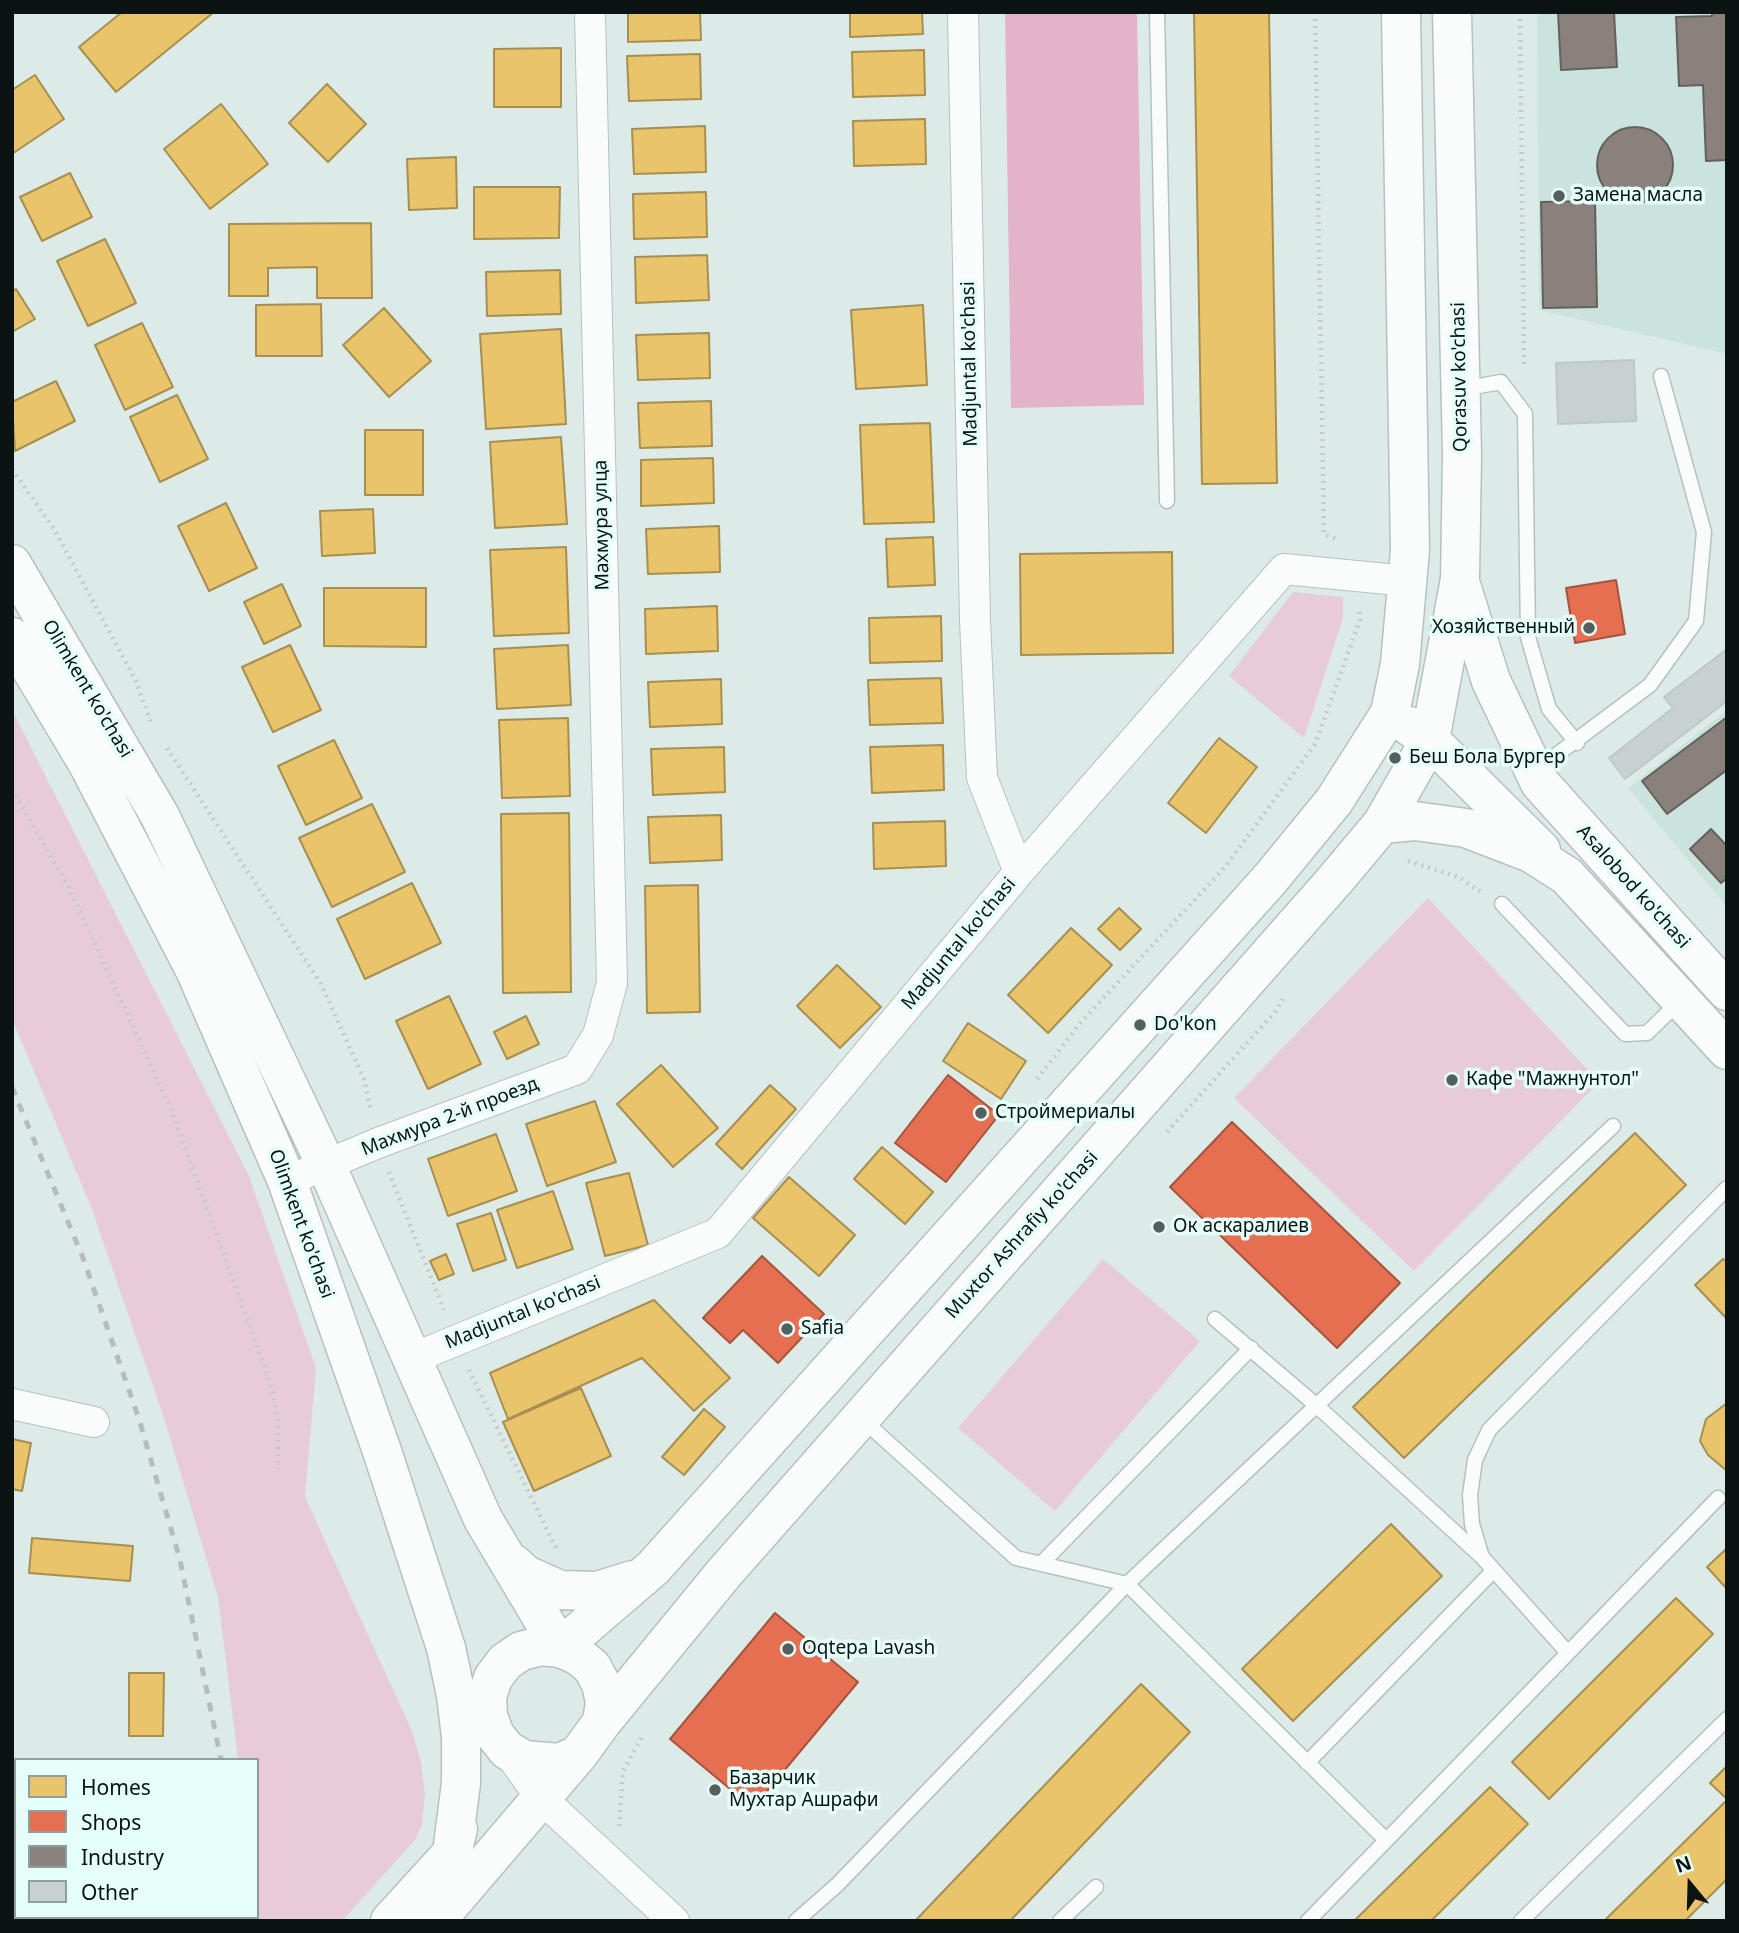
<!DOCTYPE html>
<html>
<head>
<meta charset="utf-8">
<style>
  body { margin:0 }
  #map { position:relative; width:1739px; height:1933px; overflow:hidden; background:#ddebe8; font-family:"Noto Sans",sans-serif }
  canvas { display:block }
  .frame { position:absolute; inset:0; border:14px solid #0b1413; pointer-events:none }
  .legend { position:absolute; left:14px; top:1758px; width:245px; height:161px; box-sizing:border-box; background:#e5fef9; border:2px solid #8ea09d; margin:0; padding:9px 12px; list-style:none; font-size:21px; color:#0b1413 }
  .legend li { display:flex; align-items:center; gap:14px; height:35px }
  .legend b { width:35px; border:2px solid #8ea09d }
  .north { position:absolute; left:1655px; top:1849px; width:70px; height:70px; -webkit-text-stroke:5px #e5fef9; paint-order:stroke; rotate:341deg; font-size:19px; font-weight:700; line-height:28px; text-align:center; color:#0b1413 }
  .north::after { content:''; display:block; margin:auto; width:24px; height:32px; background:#0b1413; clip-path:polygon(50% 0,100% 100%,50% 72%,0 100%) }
</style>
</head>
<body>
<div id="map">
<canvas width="1739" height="1933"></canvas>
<div class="frame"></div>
<ul class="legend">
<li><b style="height:19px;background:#e9c46a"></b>Homes</li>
<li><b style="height:19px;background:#e76f51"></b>Shops</li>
<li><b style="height:19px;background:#8a817c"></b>Industry</li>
<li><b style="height:19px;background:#c7d2d0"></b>Other</li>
</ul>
<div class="north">N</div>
</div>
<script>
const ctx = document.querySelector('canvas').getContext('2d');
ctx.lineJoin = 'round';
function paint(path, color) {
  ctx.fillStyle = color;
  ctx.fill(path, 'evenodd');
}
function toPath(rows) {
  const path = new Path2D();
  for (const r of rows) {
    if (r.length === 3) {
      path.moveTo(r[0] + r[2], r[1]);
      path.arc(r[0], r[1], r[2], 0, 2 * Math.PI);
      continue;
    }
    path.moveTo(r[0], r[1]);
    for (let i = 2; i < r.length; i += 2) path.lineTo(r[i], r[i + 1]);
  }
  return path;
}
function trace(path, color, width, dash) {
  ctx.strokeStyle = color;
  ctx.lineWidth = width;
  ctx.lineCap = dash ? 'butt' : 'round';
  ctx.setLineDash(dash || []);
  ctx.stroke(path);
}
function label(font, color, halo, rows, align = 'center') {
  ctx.font = font + ' "Noto Sans",sans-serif';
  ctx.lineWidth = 7;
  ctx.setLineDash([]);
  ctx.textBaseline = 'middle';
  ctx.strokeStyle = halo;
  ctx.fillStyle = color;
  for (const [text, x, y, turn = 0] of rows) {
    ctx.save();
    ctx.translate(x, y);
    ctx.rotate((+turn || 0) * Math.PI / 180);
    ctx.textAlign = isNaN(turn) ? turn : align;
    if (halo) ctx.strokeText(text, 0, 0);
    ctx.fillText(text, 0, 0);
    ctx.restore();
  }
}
paint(toPath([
  [1537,12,1727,12,1727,354,1539,310],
  [1727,710,1727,907,1628,788]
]), '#cae3de');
paint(toPath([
  [1293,592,1343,597,1343,618,1304,738,1229,676],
  [12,710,249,1176,316,1368,305,1497,412,1731,421,1762,425,1794,422,1825,415,1840,342,1921,258,1921,257,1760,238,1760,218,1597,162,1412,91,1207,12,1019],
  [1428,898,1599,1082,1414,1271,1234,1098],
  [1103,1259,1200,1341,1055,1511,958,1428]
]), '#e7cbd8');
paint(toPath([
  [1005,12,1137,12,1144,405,1011,408]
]), '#e2b3c9');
const homes = toPath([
  [122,12,214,12,116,92,79,47,122,12],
  [628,12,700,12,701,40,628,42,628,12],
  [850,12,922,12,923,34,850,37,850,12],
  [1194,12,1269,12,1277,483,1202,484,1194,12],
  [561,48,561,107,494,107,494,49,561,48],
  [924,50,925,95,853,97,852,52,924,50],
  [700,54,701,99,629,101,627,56,700,54],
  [35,75,64,119,12,154,12,90,35,75],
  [327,84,366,124,328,162,289,123,327,84],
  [221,104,268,164,210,209,164,149,221,104],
  [925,119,926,164,854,166,853,121,925,119],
  [705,126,706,172,634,174,632,129,705,126],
  [456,157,457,208,409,210,407,159,456,157],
  [70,173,92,217,42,241,20,197,70,173],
  [474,187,560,187,559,238,474,239,474,187],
  [706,192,707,237,634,239,633,194,706,192],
  [371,223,372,298,317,298,317,267,268,268,268,296,229,296,229,224,371,223],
  [105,239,136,303,88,326,57,261,105,239],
  [707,255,709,300,636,303,635,257,707,255],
  [560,270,561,314,487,316,486,272,560,270],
  [16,289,35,319,12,332,12,292,16,289],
  [321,304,322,356,256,356,256,305,321,304],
  [923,305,927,385,856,389,851,310,923,305],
  [384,308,431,361,389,397,343,345,384,308],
  [142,323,173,387,125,410,95,345,142,323],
  [561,329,566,424,486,429,480,334,561,329],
  [709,333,710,378,638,380,636,335,709,333],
  [56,381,75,421,15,451,12,402,56,381],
  [177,395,208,459,160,482,130,417,177,395],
  [711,401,712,446,640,448,638,403,711,401],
  [930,423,934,522,864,524,860,425,930,423],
  [365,430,423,430,423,495,365,495,365,430],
  [561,437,567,524,495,528,490,442,561,437],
  [713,458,714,503,641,506,641,460,713,458],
  [226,503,257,568,209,591,178,526,226,503],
  [373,509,375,553,322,556,320,511,373,509],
  [719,526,720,572,648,574,646,529,719,526],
  [933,537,935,585,888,587,886,539,933,537],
  [566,547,569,633,494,636,490,550,566,547],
  [1172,552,1173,653,1021,655,1020,554,1172,552],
  [282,584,301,626,264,644,244,602,282,584],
  [324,588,426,588,426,647,324,646,324,588],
  [717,606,718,651,646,654,645,609,717,606],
  [941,616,942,661,870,663,869,618,941,616],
  [290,645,321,710,273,732,242,667,290,645],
  [568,645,571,705,497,709,494,649,568,645],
  [941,678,943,723,870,725,868,680,941,678],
  [721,679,722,724,650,727,648,682,721,679],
  [568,718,570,796,502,798,499,720,568,718],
  [1219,738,1257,767,1206,833,1168,803,1219,738],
  [334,740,362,798,306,825,278,766,334,740],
  [943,745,944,790,872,793,870,747,943,745],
  [724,747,725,792,653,795,651,749,724,747],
  [372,804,405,872,332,907,299,838,372,804],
  [569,813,571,992,503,993,501,814,569,813],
  [721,815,722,860,650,863,648,817,721,815],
  [945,821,946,866,874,869,873,823,945,821],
  [412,883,441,943,365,979,337,919,412,883],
  [698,885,700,1012,647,1013,645,886,698,885],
  [1119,908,1141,929,1120,950,1098,929,1119,908],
  [1071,928,1112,965,1048,1033,1008,995,1071,928],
  [837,965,881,1007,840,1048,797,1006,837,965],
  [449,996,481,1064,428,1089,396,1021,449,996],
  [526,1016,539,1044,507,1059,494,1032,526,1016],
  [968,1023,1026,1061,1001,1099,943,1061,968,1023],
  [661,1065,718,1128,673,1167,617,1104,661,1065],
  [770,1085,796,1109,742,1169,716,1144,770,1085],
  [595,1101,616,1162,547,1186,526,1124,595,1101],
  [1635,1133,1686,1185,1404,1458,1353,1407,1635,1133],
  [496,1134,517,1191,448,1216,428,1159,496,1134],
  [882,1147,933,1192,905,1224,854,1179,882,1147],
  [629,1173,648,1245,605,1256,586,1183,629,1173],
  [789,1177,855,1235,819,1276,753,1218,789,1177],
  [553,1191,573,1249,517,1268,497,1210,553,1191],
  [491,1213,506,1260,473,1271,457,1224,491,1213],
  [446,1254,454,1274,439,1280,430,1261,446,1254],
  [1723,1259,1727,1262,1727,1319,1695,1285,1723,1259],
  [654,1300,730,1378,694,1411,642,1358,508,1419,490,1373,654,1300],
  [581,1388,611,1456,534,1491,503,1422,581,1388],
  [1727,1403,1727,1471,1708,1455,1700,1441,1706,1419,1727,1403],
  [704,1409,725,1427,684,1475,662,1457,704,1409],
  [12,1439,31,1443,22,1491,12,1489,12,1439],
  [1391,1524,1442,1576,1293,1721,1242,1669,1391,1524],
  [32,1538,133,1546,130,1581,29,1573,32,1538],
  [1726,1549,1727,1549,1727,1589,1707,1567,1726,1549],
  [1676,1598,1713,1634,1549,1799,1512,1762,1676,1598],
  [129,1673,164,1673,163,1736,129,1736,129,1673],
  [1141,1684,1190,1732,1010,1921,915,1921,1141,1684],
  [1727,1766,1727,1799,1710,1783,1727,1766],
  [1490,1787,1528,1824,1431,1921,1354,1921,1490,1787],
  [1726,1801,1727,1879,1685,1921,1604,1921,1726,1801],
  [13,1890,16,1891,16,1917,58,1917,56,1921,12,1921,13,1890]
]);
paint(homes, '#e9c46a');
trace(homes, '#a68f50', 2);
const shops = toPath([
  [1616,580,1625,634,1575,643,1566,588,1616,580],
  [948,1075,999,1115,946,1182,895,1143,948,1075],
  [1232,1122,1400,1283,1337,1348,1170,1187,1232,1122],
  [762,1256,824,1314,778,1363,743,1330,730,1343,703,1318,762,1256],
  [775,1613,858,1682,753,1808,670,1739,775,1613]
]);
paint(shops, '#e76f51');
trace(shops, '#a5543e', 2);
const industry = toPath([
  [1558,12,1614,12,1617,67,1561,70,1558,12],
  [1712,12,1727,12,1727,160,1706,161,1703,85,1679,86,1676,17,1712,16,1712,12],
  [1635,165,38],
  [1595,201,1597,307,1543,308,1541,202,1595,201],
  [1727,717,1727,770,1667,814,1642,781,1727,717],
  [1711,829,1727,846,1727,878,1721,883,1690,849,1711,829]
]);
paint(industry, '#8a817c');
trace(industry, '#64605c', 2);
const building = toPath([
  [1634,360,1636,421,1558,424,1556,363,1634,360],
  [1727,649,1727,701,1625,779,1609,758,1673,708,1664,697,1727,649]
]);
paint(building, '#c7d2d0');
trace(building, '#bec8c6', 2);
const lane = toPath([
  [1157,12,1167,501],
  [1462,389,1501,382,1525,414,1528,637,1549,709,1577,743],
  [1535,771,1650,685,1696,621,1704,532,1661,376],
  [1502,904,1625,1034,1647,1033,1680,1001],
  [1215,1319,1316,1405,1482,1557],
  [863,1420,1016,1558,1127,1584,1386,1840],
  [1718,1498,1568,1653,1482,1557,1472,1524,1470,1495,1475,1460,1489,1430,1727,1188],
  [1041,1564,1251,1348],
  [1307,1763,1493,1571],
  [796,1921,837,1885,1127,1584,1613,1126],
  [1060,1921,1096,1887],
  [1308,1921,1568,1653],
  [1521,1921,1727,1719]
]);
const street = toPath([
  [1019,872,1284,569,1408,581],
  [287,1181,378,1143,577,1069,598,1035,612,983,590,12],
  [411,1359,718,1233,1019,872,982,778,975,620,963,12],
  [12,1404,94,1422],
  [507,1750,541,1798,674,1921]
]);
const secondary = toPath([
  [12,564,160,816,327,1167,483,1519,560,1648,653,1568,1271,878,1334,801,1390,713,1400,664,1410,550,1401,12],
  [1462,588,1491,681,1540,783,1727,991],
  [12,637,88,764,195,970,287,1181,383,1454,446,1648,456,1695,461,1737,461,1783,452,1853],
  [1409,726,1430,740,1541,850],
  [1382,824,1415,821,1466,828,1531,853,1567,876,1727,1050],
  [514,1564,526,1575,560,1590,597,1591,633,1580],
  [602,1722,725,1572,1335,880,1382,824,1430,740,1460,579,1462,455,1452,12],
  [390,1921,452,1853,458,1829],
  [436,1921,578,1755,602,1722,605,1702,601,1684,592,1667,577,1655,560,1648,541,1646,521,1651,505,1662,493,1678,487,1697,488,1716,495,1735,507,1750,524,1760,559,1763,578,1755]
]);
trace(lane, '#b6c1bf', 17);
trace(street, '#b6c1bf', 32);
trace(secondary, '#b6c1bf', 41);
trace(toPath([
  [1315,12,1324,534,1336,539],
  [1520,12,1524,368],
  [12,469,54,529,136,681,151,723],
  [167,748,321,984,364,1079,371,1110],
  [12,789,69,888,170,1107,270,1382,278,1418,278,1469],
  [1408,861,1458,877,1483,893],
  [1037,1079,1082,1021,1226,866,1315,744,1360,620,1359,608],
  [1167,1132,1275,1012,1283,999],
  [389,1172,444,1310],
  [469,1370,556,1548],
  [619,1826,623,1771,643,1735]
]), '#c5c9c8', 4.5, [2, 5]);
trace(lane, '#fafcfc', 14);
trace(street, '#fafcfc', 30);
trace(secondary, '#fafcfc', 38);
trace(toPath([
  [12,1087,83,1258,139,1419,180,1560,221,1760],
  [247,1917,248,1921]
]), '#b8bbbb', 5, [9, 9]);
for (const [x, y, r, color] of [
  [1559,196,7,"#545f5e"],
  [1589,628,7,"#545f5e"],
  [1395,758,7,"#545f5e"],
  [1140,1025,7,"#545f5e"],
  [1452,1080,7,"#545f5e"],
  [981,1113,7,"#545f5e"],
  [1159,1227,7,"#545f5e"],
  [787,1329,7,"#545f5e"],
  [788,1649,7,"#545f5e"],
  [715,1790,7,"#545f5e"]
]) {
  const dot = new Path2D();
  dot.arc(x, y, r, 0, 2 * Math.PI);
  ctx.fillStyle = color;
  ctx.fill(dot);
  trace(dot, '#e5fef9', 2.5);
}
label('19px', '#0b1413', '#e5fef9', [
  ["Замена масла",1573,196],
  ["Хозяйственный",1575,628,"right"],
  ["Беш Бола Бургер",1409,758],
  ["Do'kon",1154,1025],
  ["Кафе \"Мажнунтол\"",1466,1080],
  ["Строймериалы",995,1113],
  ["Ок аскаралиев",1173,1227],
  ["Safia",801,1329],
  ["Oqtepa Lavash",802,1649],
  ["Базарчик",729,1779],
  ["Мухтар Ашрафи",729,1801]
], 'left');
label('19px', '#0b1413', '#e5fef9', [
  ["Madjuntal ko'chasi",970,364,-91],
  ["Qorasuv ko'chasi",1460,377,-91],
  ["Махмура улца",602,525,-91],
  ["Olimkent ko'chasi",87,689,59],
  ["Asalobod ko'chasi",1633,887,48],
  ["Madjuntal ko'chasi",959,944,-50],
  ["Махмура 2-й проезд",450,1117,-21],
  ["Olimkent ko'chasi",301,1224,70],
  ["Muxtor Ashrafiy ko'chasi",1022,1235,-48],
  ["Madjuntal ko'chasi",523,1313,-22]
]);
</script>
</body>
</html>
